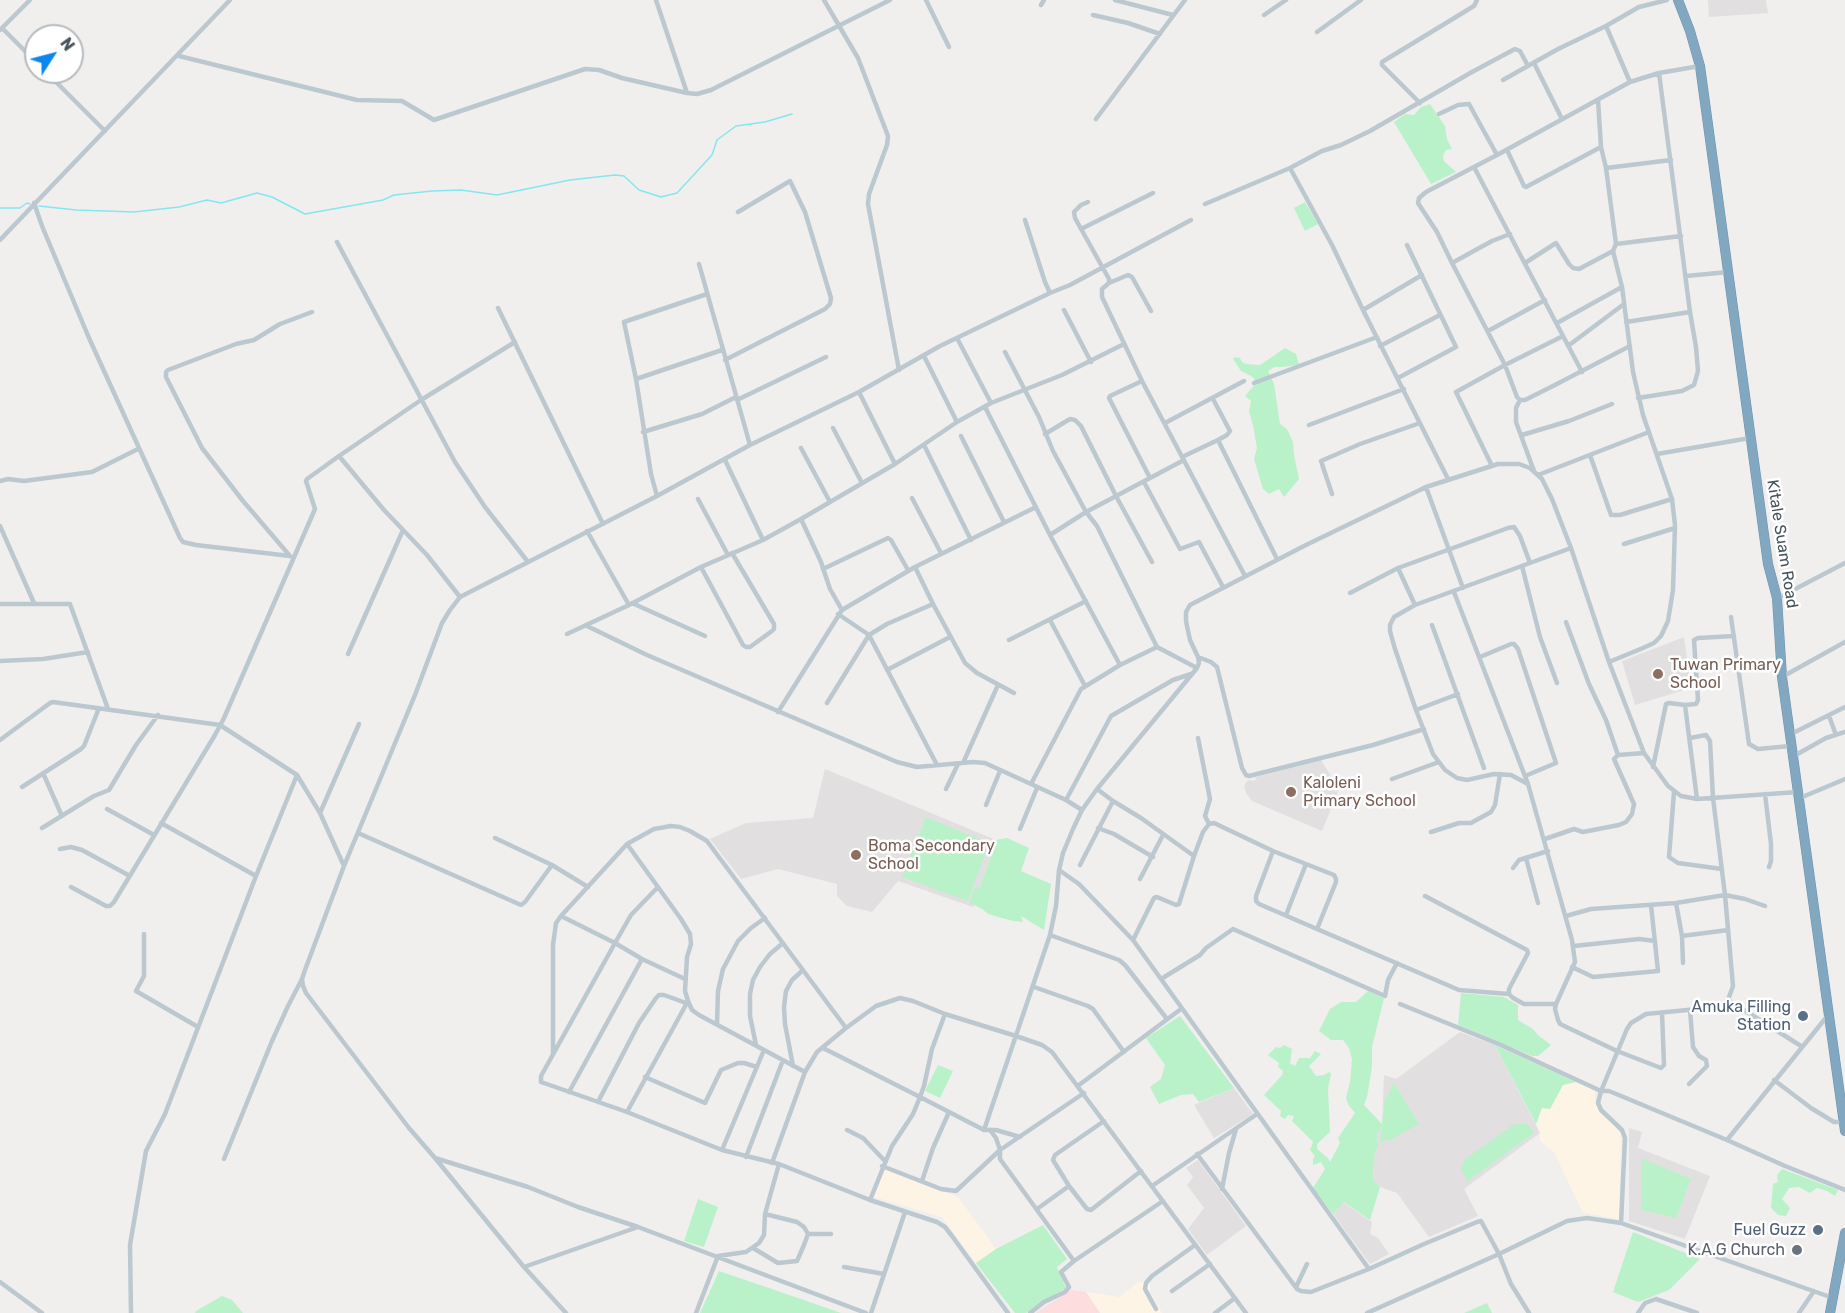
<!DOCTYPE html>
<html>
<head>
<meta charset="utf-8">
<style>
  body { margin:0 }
  #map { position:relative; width:1845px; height:1313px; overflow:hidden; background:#f1eeee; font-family:Rubik,sans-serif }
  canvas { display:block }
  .north { position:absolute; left:24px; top:24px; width:60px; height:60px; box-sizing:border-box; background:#fff; border:2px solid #b5bbbe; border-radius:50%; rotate:54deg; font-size:16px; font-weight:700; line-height:24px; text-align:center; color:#45545d }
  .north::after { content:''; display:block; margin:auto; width:21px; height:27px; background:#0c87ed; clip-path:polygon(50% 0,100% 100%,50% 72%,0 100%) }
</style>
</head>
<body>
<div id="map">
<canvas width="1845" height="1313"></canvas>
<div class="north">N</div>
</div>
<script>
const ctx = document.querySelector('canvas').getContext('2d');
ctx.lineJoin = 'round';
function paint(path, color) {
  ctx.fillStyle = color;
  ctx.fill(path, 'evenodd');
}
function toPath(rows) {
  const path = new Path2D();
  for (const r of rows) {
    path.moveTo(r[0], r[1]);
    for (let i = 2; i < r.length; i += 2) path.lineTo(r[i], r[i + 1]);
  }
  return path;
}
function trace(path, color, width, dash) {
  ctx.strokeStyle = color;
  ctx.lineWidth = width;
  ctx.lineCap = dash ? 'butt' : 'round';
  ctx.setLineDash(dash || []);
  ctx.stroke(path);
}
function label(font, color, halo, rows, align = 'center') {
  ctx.font = font + ' Rubik,sans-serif';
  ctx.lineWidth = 5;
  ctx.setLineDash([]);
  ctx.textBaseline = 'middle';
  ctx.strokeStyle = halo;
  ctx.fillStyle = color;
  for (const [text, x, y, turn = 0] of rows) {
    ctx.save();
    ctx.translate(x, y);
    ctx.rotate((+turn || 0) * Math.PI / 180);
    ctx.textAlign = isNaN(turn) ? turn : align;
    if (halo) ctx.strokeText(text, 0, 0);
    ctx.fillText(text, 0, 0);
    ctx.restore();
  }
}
paint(toPath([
  [1576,1082,1595,1091,1595,1101,1621,1134,1619,1219,1583,1213,1554,1152,1540,1141,1540,1133,1536,1124,1542,1108,1550,1109,1563,1085],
  [884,1169,958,1197,996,1249,976,1263,942,1217,874,1197],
  [1150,1280,1150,1292,1162,1313,1100,1313,1086,1292,1120,1297,1137,1283]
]), '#fdf4e6');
paint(toPath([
  [1708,0,1766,0,1768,13,1709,17],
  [1684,637,1691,688,1635,705,1622,661],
  [1321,760,1339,789,1322,831,1252,801,1246,793,1244,786,1248,780,1254,781,1256,779,1255,777],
  [825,769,996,840,973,907,898,881,872,912,847,906,837,896,837,884,778,869,741,879,710,839,746,823,813,818],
  [1460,1032,1495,1045,1540,1133,1464,1189,1478,1216,1429,1237,1397,1193,1380,1187,1373,1179,1375,1152,1378,1146,1377,1134,1382,1125,1384,1075,1396,1079],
  [1234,1088,1253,1114,1214,1138,1194,1105],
  [1629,1128,1642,1132,1638,1148,1710,1176,1685,1239,1629,1221],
  [1198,1160,1246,1226,1207,1255,1188,1229,1204,1208,1187,1185,1193,1177,1186,1168],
  [1343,1202,1372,1222,1370,1234,1378,1238,1389,1254,1370,1264,1333,1214]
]), '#e2dfe1');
paint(toPath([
  [1071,1290,1086,1292,1100,1313,1036,1313]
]), '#fddddd');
paint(toPath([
  [1430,104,1445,126,1447,139,1452,149,1446,150,1443,156,1444,161,1456,172,1431,184,1394,122,1405,114,1414,115,1421,107],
  [1305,202,1318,224,1305,231,1294,208],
  [1285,348,1296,354,1299,365,1282,367,1274,367,1268,371,1274,384,1280,424,1287,429,1293,442,1294,455,1299,479,1284,497,1279,489,1269,494,1263,489,1254,459,1257,448,1253,425,1249,411,1251,401,1245,396,1256,383,1253,377,1241,371,1233,359,1235,357,1240,358,1242,362,1246,364,1260,365],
  [926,817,989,843,968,901,902,877],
  [1007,838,1029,848,1021,871,1051,884,1044,930,1021,916,1023,922,1013,921,988,914,982,909,970,903,974,888,980,887,996,840],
  [1368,991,1384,998,1372,1047,1372,1067,1367,1097,1364,1105,1382,1124,1385,1100,1394,1083,1419,1124,1390,1140,1380,1141,1382,1126,1377,1134,1378,1146,1375,1152,1373,1179,1380,1187,1370,1220,1344,1202,1333,1214,1313,1188,1325,1169,1321,1162,1313,1165,1313,1159,1315,1156,1310,1150,1313,1142,1292,1121,1294,1116,1288,1115,1285,1119,1280,1116,1281,1111,1264,1095,1282,1075,1283,1071,1278,1067,1279,1063,1268,1055,1276,1047,1280,1048,1284,1045,1292,1049,1290,1063,1295,1066,1299,1058,1310,1058,1315,1051,1321,1054,1309,1066,1316,1076,1324,1075,1329,1072,1331,1074,1328,1089,1330,1132,1317,1144,1317,1149,1328,1158,1330,1162,1340,1143,1338,1138,1355,1113,1349,1106,1346,1098,1350,1082,1352,1059,1349,1048,1343,1040,1331,1040,1319,1031,1330,1009,1341,1002,1356,1002],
  [1461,993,1504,997,1518,1005,1518,1020,1533,1029,1538,1035,1551,1045,1538,1056,1532,1056,1458,1025],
  [1180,1016,1234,1088,1199,1102,1193,1094,1181,1095,1159,1104,1150,1087,1161,1079,1165,1065,1146,1038],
  [1495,1045,1576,1082,1563,1085,1550,1109,1542,1108,1536,1124],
  [938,1065,953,1071,940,1098,925,1091],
  [1527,1123,1534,1133,1468,1181,1461,1170,1464,1160,1513,1125],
  [1641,1158,1691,1179,1676,1218,1641,1210],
  [1782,1169,1838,1190,1835,1196,1827,1191,1817,1188,1810,1193,1799,1187,1789,1188,1782,1199,1790,1208,1786,1216,1778,1215,1771,1208,1773,1184,1778,1182,1777,1175],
  [698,1199,718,1207,704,1247,684,1241],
  [1043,1225,1067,1259,1057,1267,1066,1288,1026,1313,1015,1313,976,1263,996,1249],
  [1633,1232,1700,1259,1669,1290,1638,1302,1613,1292],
  [719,1271,801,1299,841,1313,700,1313],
  [222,1296,232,1300,243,1313,195,1313,196,1311],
  [1487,1303,1492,1313,1464,1313]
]), '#b9f2c9');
trace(toPath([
  [39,206,76,210,134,212,179,207,207,200,221,203,257,193,272,197,305,214,383,200,394,195,432,191,461,190,497,195,570,180,615,175,624,176,639,190,661,197,677,193,712,155,717,140,736,126,765,122,792,114],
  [0,208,20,208,27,203,30,204]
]), '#83e7f2', 1.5);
const highway = toPath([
  [1678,0,1690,31,1700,66,1768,564,1777,598,1782,677,1845,1131],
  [1830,1313,1845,1233]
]);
trace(highway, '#6d93ad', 10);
trace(toPath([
  [656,0,687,93],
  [824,0,858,58,888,136,887,145,869,194,868,204,899,370],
  [926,0,949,47],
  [1115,0,1173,15],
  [1041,5,1044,0],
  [1093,15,1128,23,1160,34],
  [1264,15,1286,0],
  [2,28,30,0],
  [0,30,2,28,36,62],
  [1317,32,1361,0],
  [179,56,357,100,402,101,434,120,585,69,599,70,622,78,687,93,697,94,711,90,890,0],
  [1534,63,1562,119],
  [46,72,105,131],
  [1659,73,1690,312],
  [1503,80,1558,49,1606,26],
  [1630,82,1606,26,1639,7,1667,0],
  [1598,100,1601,147,1606,168,1616,244,1613,251,1622,287,1633,372,1643,415,1672,499,1675,525,1673,590,1668,621,1661,636,1654,643,1643,648,1609,662],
  [1420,103,1382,65,1382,62,1474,6,1477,0],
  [1439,114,1458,105,1469,104,1497,155,1630,82,1659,73,1700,66],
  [1096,119,1185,0],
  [1507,150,1524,186,1526,187,1601,147],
  [1497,155,1474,167,1582,372],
  [1290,168,1332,245,1363,310,1448,479],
  [1606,168,1671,160],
  [1088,202,1081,205,1074,212,1075,218,1109,279,1109,283,1102,289,1102,297,1142,381,1245,576],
  [34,203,42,226,89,338,180,538,183,542,196,545,290,556],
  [1205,204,1290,168,1322,151,1341,145,1370,131,1472,72,1515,49,1520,51,1528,66],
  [1025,220,1045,282,1050,293],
  [1081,229,1153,193],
  [1510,234,1492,241,1452,263,1505,365,1517,397,1520,400],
  [0,240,230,0],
  [337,242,455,462,485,507,528,562],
  [1616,244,1681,236],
  [1452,263,1437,232,1418,203,1419,198,1426,192,1474,167],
  [1525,263,1556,243,1569,264,1573,268,1579,269,1613,251],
  [699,264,750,445],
  [1686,276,1728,272],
  [1109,283,1128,275,1132,277,1151,311],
  [498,308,603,524],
  [1064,310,1091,362],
  [1363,310,1422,275],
  [1626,322,1690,312,1696,347,1698,371,1694,385,1682,391,1638,398],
  [1557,323,1622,287],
  [1488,331,1545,300],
  [957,338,991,403],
  [1380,346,1440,315],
  [1568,346,1624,304],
  [1005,352,1039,417,1053,451,1086,512,1097,526,1157,647],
  [924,356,957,422],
  [725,360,825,309,830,304,831,298,805,212,790,181,738,212],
  [1398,378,1456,347,1407,245],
  [636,379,722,350],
  [1142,381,1110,396,1109,398,1150,478],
  [1254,383,1377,337],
  [859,392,895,464],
  [1213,399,1230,431,1227,435,1218,440],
  [737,400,826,357],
  [1520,400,1525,400,1553,386,1630,346],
  [1520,400,1516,408,1516,422,1534,471],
  [985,407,1050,535,1120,665,1081,689,1031,784],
  [1165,423,1244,381],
  [1309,425,1404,389],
  [833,428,862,483],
  [643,432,702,414,736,397],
  [1045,434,1070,419,1075,420,1081,426,1116,496,1152,562],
  [1522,435,1569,421,1612,404],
  [961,436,1004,522],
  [924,445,971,540],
  [801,448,830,502],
  [1657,454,1750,438],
  [1590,455,1611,515,1620,515,1672,499],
  [1182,457,1218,440,1277,559],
  [725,460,763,540],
  [1492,466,1456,392,1505,365,1563,336],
  [1538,475,1649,432],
  [0,481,8,479,24,481,92,472,138,449],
  [1144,482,1180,549,1199,542,1223,587],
  [1426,487,1463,588],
  [1332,494,1321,461,1360,444,1420,423],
  [657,496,651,474,636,379,624,322,707,294],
  [912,498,941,553],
  [698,499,728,555],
  [801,519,821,562,830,589,842,610],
  [0,526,34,603],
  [587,531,629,605],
  [1050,535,1086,512,1184,460],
  [1624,544,1675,528],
  [290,556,243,501,202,448,166,377,166,372,168,370,236,344,254,340,280,324,312,312],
  [1522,566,1540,637,1557,683],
  [701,567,743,645,746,647,750,647,772,631,774,629,774,624,732,553],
  [915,567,933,604,965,663,977,673,1014,693],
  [823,569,888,538,891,540,908,570],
  [1454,592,1528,784,1572,940,1575,962,1556,1004,1555,1009,1558,1020,1560,1024,1617,1051,1661,1068,1664,1065,1662,1013],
  [1350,593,1398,568],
  [460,597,427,555,384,510,339,456,421,400,515,342],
  [1778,598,1845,563],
  [632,603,705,636],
  [0,604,70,604,108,709],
  [933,604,887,624,869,635,937,765],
  [1415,605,1398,568,1508,528,1514,527,1520,536,1530,563],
  [1731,617,1749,744,1758,749,1790,746],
  [1050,620,1085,686],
  [1566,622,1589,684,1606,720,1618,755],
  [1432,625,1484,768],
  [587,626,647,655,897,762,917,767,973,762,985,763,1066,800,1082,810],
  [567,634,629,605,701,567,763,540,801,519,895,464,957,422,991,403,1062,375,1124,344],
  [1009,640,1086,601],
  [348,654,403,530],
  [1198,657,1211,662,1217,667,1242,768,1246,775,1249,776,1373,745,1424,729],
  [1480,657,1511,644,1514,644,1518,649,1556,763,1525,776],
  [0,661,43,659,88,652],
  [1120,665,1157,647,1197,668],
  [887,670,950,637],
  [1782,677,1845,642],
  [827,703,869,635,838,614],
  [1685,705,1697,799],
  [1416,710,1458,694],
  [778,712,842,610,915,567,1036,507],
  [1829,716,1836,735],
  [1791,734,1845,707],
  [1198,738,1210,799,1205,816,1209,824],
  [0,740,50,703,53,702,220,725,297,775,320,813,344,866],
  [1794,756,1826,738,1845,732],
  [963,763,998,685],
  [1653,767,1666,704,1669,703,1685,705,1696,704,1698,700,1694,640,1698,638,1734,636],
  [43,773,62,816],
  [1392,779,1439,762],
  [1528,784,1511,775,1494,774,1467,780,1457,778,1445,770,1433,754,1416,710,1395,649,1390,631,1390,625,1394,617,1415,605,1571,548],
  [22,787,81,749,84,746,99,708],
  [946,789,958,764],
  [1097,789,1113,801,1141,818,1194,856],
  [1674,792,1669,857,1678,863,1722,869],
  [1765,794,1771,844,1771,861,1769,867],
  [1800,798,1845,779],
  [1066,800,1111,716,1173,680,1191,674],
  [986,805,1000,771],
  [107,809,154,835],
  [320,813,359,724],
  [161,823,256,876],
  [42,828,94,796,109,790,136,745,158,715],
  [1098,828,1114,834,1153,857],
  [1020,829,1037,788],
  [1431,832,1459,823,1471,823,1491,812,1495,805,1500,774],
  [358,833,521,905,525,902,552,865],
  [495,838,552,865,588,887],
  [1545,839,1574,829,1583,832,1619,825,1626,822,1632,814,1634,804,1614,759,1618,755,1644,753],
  [627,844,681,919,690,934,691,944,687,957,685,991,688,1001,692,1010,699,1015,805,1072],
  [60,849,71,847,82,850,130,876],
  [1526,858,1538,903],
  [1080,865,1113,801],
  [1513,868,1519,860,1548,851],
  [1059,870,1079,884,1133,940,1369,1269,1424,1244,1477,1222,1481,1221,1499,1254,1511,1284,1529,1313],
  [1140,879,1163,835],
  [71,887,106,906,110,906,114,902,215,735,224,718,315,509,306,481,307,479,339,456],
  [1425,896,1527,950,1528,953,1509,989,1509,994,1513,998,1524,1004,1556,1004],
  [1676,903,1682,936,1683,963],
  [1286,915,1306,864],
  [561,916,615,943,631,915,658,887],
  [1566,916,1591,909,1676,903,1725,895,1745,899,1765,906],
  [1317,929,1459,990,1509,994],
  [144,934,144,976,136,991,198,1027],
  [1050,935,1119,960,1125,965,1167,1019],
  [1682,936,1728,930],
  [1133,940,1154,898,1157,897,1176,905,1179,904,1194,856,1203,832,1209,824,1214,823,1273,851,1334,875,1336,879,1336,882,1317,929,1259,904,1256,901,1256,896,1273,851],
  [1574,946,1639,939,1655,941],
  [1572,967,1593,977,1658,971,1651,905],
  [685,979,642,959,615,943,541,1076,541,1082,627,1112,722,1150,779,1164,870,1200,937,1222,945,1227,952,1236,1008,1313],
  [1161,979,1200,955,1206,948,1233,929,1385,996,1388,980,1397,963],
  [1034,987,1088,1006,1093,1009,1124,1052],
  [1728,1000,1801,1046],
  [1400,1004,1501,1045,1601,1091,1609,1091,1727,1140,1785,1166,1845,1190],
  [945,1014,932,1049,924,1086,920,1097,984,1130,996,1130,1020,1137],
  [717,1024,718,991,723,969,738,941,751,928,765,918],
  [756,1045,750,1016,750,994,753,980,760,967,770,954,783,943],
  [823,1048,920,1097,913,1114,892,1146,870,1200],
  [553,1053,553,945,556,923,561,916,627,844,654,829,671,826,680,827,690,831,707,841,846,1028],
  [793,1066,785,1024,784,1007,786,991,792,980,802,971],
  [645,1077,705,1103,721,1070,738,1063,744,1063,757,1067],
  [1774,1080,1811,1108,1834,1122,1844,1122],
  [1689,1084,1707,1066,1706,1060,1699,1056,1693,1047,1690,1010],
  [1079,1085,1181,1009],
  [569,1092,642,959],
  [1084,1093,1000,1150,1000,1159,1074,1261,1163,1201],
  [598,1102,639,1023,656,998,659,995,664,995,686,1003],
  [627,1112,688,1001],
  [1104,1121,1055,1155,1053,1160,1069,1186,1087,1209,1091,1210,1141,1171],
  [847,1130,863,1138,885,1161],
  [984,1130,1050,935,1056,906,1059,870,1063,853,1073,829,1082,810,1097,789,1197,668,1199,663,1198,657,1190,640,1186,621,1186,612,1190,605,1306,545,1426,487,1498,464,1519,464,1530,468,1542,479,1552,499,1571,548,1609,662,1644,753,1668,786,1681,796,1697,799,1798,792],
  [1727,1140,1829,1014],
  [722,1150,764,1050],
  [1197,1154,1297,1289,1301,1291,1311,1292,1369,1269],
  [746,1157,783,1060],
  [435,1158,528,1187,578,1207,638,1227,866,1313],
  [224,1159,272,1041,288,1006,302,979],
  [772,1163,805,1072,817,1052,846,1028,876,1006,900,998,913,1001,945,1014,1016,1036,1042,1045,1052,1052,1246,1313],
  [882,1166,941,1189,956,1191,1000,1150,996,1138,990,1130],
  [922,1181,933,1148,949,1112],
  [1152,1186,1257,1114],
  [1222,1189,1229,1153,1236,1129],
  [1037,1209,1069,1186],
  [1621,1223,1625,1138,1622,1130,1601,1110,1598,1103,1601,1091,1627,1029,1631,1023,1646,1014,1718,1007,1728,1000,1733,986,1725,895,1713,798,1710,741,1706,735,1690,738],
  [638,1227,524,1267,435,1158,409,1128,306,993,303,986,302,979,305,970,344,866,415,695,442,623,450,610,460,597,657,496,750,445,859,392,940,346,1050,293,1070,285,1191,220],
  [808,1234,831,1234],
  [753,1248,778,1263,797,1261,804,1245,808,1234,804,1227,797,1222,765,1214],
  [524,1267,566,1313],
  [844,1267,884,1274],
  [0,1282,42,1313],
  [1296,1287,1307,1264],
  [1172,1291,1210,1264],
  [1156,1309,1145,1289,1146,1283,1152,1276,1195,1245],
  [131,1313,130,1245,146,1151,165,1114,256,876,297,775],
  [696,1313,718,1256,746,1252,759,1243,764,1235,765,1214,779,1164],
  [871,1313,905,1212],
  [1030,1313,1044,1302,1065,1292,1069,1287,1061,1272,1074,1261],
  [1215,1313,1235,1298],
  [1367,1313,1499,1254,1567,1221,1587,1218,1621,1223,1833,1298],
  [1638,1313,1645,1303,1656,1299,1697,1313],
  [1799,1313,1814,1291]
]), '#bbc8cf', 4.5);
trace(highway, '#82a8c1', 9);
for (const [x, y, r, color] of [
  [1658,674,6,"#8d6e63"],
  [1291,792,6,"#8d6e63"],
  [856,855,6,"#8d6e63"],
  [1803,1016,6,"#5c6f8a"],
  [1818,1230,6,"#5c6f8a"],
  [1797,1250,6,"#6b7280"]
]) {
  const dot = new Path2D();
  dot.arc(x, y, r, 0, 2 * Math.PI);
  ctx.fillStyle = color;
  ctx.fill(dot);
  trace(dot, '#fff', 2);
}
label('16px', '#45545d', '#fff', [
  ["Kitale Suam Road",1782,544,81]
]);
label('16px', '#785e54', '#fff', [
  ["Tuwan Primary",1670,665],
  ["School",1670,683],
  ["Kaloleni",1303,783],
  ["Primary School",1303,801],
  ["Boma Secondary",868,846],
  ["School",868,864]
], 'left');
label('16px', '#4e5e75', '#fff', [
  ["Amuka Filling",1791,1007],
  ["Station",1791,1025],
  ["Fuel Guzz",1806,1230]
], 'right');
label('16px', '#5b616d', '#fff', [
  ["K.A.G Church",1785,1250]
], 'right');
</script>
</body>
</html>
